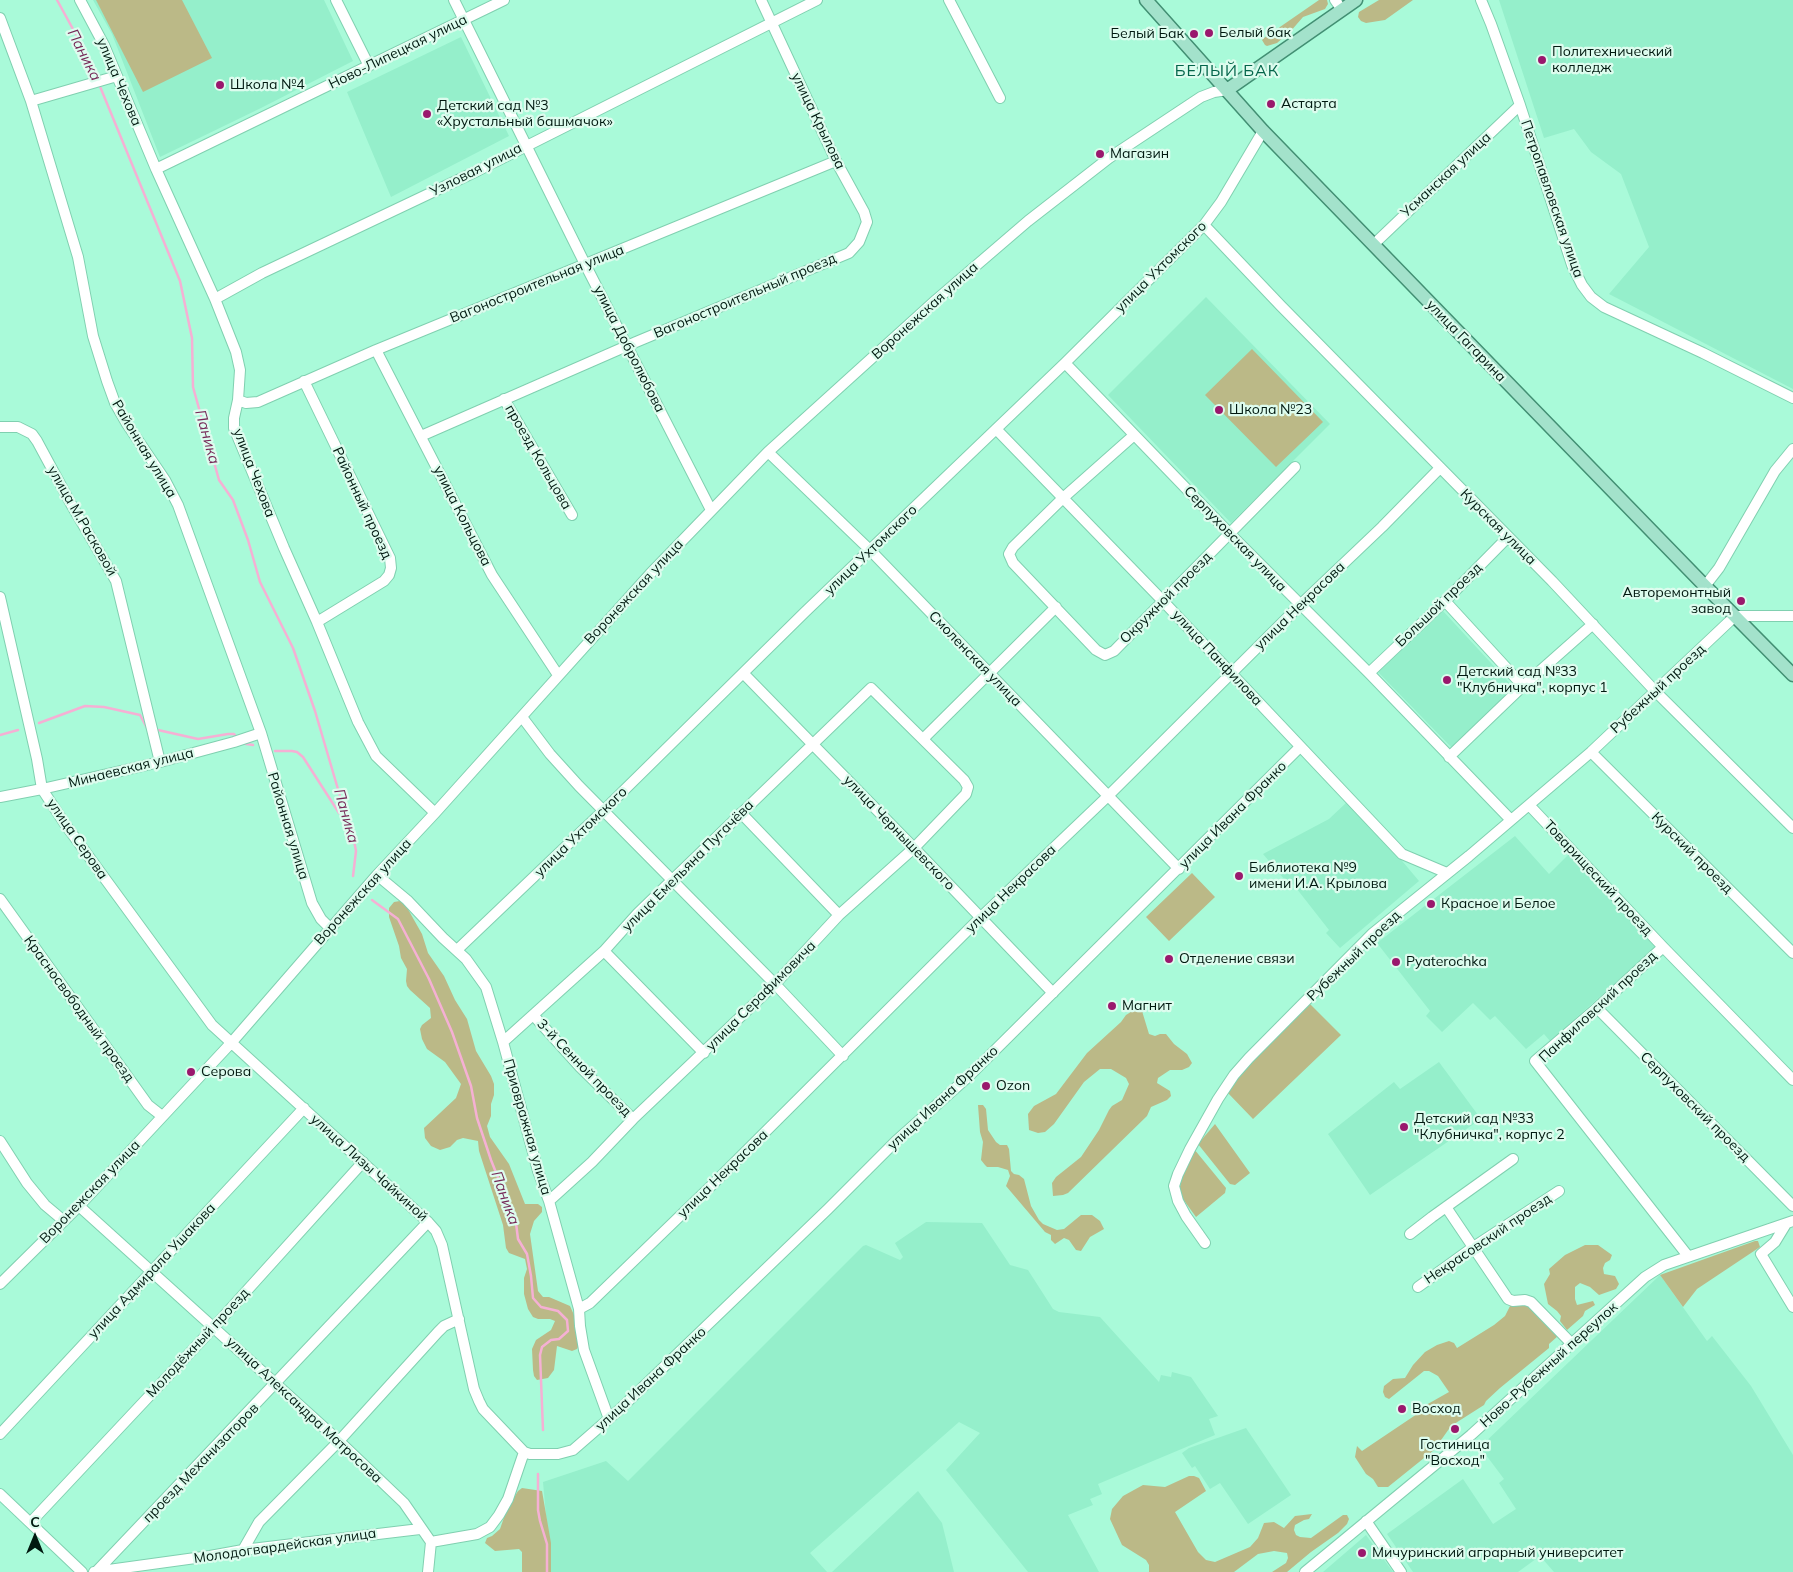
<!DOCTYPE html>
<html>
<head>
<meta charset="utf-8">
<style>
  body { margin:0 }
  #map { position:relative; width:1793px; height:1572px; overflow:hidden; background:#a9fad9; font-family:Mulish,sans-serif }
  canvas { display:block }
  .north { position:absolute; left:10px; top:1512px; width:50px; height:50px; -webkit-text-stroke:4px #ddfcee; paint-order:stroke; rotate:0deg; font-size:14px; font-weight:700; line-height:20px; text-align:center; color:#011910 }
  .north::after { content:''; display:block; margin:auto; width:18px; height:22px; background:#011910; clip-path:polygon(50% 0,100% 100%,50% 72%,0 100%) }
</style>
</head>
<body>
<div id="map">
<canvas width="1793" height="1572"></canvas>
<div class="north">С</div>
</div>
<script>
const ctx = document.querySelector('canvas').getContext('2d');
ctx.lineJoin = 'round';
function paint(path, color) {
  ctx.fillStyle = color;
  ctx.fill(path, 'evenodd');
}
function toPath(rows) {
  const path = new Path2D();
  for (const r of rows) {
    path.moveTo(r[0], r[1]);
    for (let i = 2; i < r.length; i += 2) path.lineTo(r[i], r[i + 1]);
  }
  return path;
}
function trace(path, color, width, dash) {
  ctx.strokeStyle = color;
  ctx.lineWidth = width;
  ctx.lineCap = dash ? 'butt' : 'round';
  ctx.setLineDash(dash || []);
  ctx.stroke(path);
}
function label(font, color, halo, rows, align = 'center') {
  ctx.font = font + ' Mulish,sans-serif';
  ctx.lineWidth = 4.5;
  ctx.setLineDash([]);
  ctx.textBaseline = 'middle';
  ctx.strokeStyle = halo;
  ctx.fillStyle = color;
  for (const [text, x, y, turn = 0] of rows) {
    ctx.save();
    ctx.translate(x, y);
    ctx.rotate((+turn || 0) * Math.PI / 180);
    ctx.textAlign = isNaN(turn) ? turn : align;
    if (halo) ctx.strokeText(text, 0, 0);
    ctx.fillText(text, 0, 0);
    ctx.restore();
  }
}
paint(toPath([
  [93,0,324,0,353,61,261,108,160,157,112,34],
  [1499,0,1793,0,1793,389,1609,294,1649,247,1621,174,1591,152,1574,129,1544,138],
  [461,37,509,136,391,197,347,92],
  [1206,297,1330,424,1231,523,1108,395],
  [1443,611,1515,689,1453,749,1378,672],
  [1347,802,1387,843,1419,881,1340,948,1326,933,1329,930,1293,884,1290,886,1263,854,1329,819],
  [1515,836,1549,874,1568,855,1658,945,1550,1041,1544,1034,1526,1049,1495,1016,1490,1020,1473,1003,1442,1032,1426,1016,1430,1011,1377,943],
  [1439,1062,1481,1119,1370,1195,1328,1134,1394,1082,1400,1089],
  [926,1222,982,1223,1010,1265,1028,1270,1053,1309,1059,1312,1100,1317,1159,1382,1161,1375,1171,1377,1172,1372,1191,1377,1218,1416,1209,1419,1215,1435,1098,1484,1102,1494,1090,1499,1093,1505,1068,1515,1099,1572,1028,1572,946,1470,980,1433,959,1422,810,1553,827,1572,551,1572,543,1482,606,1461,628,1481,863,1246,866,1245,900,1260,903,1257,895,1243],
  [1660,1275,1707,1341,1712,1336,1751,1386,1793,1455,1793,1572,1554,1572,1540,1556,1518,1572,1413,1572,1387,1534,1463,1479,1493,1524,1516,1509,1499,1483,1504,1479,1480,1447],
  [1246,1428,1291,1495,1248,1524,1220,1483,1210,1489,1195,1466,1192,1468,1182,1453,1189,1448],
  [918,1491,942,1523,954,1572,832,1572],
  [1366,1535,1393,1572,1323,1572]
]), '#95efcb');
paint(toPath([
  [96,0,182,0,212,58,143,92],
  [1319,0,1327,0,1328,4,1325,9,1303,17,1290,32,1277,43,1267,46,1265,45,1262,40,1264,38],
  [1379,0,1413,0,1385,20,1366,23,1361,21,1358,17,1359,12],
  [1252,349,1323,422,1276,467,1205,395],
  [1192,873,1215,897,1169,941,1146,917],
  [400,901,405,904,422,934,428,953,444,976,455,1000,467,1019,476,1051,491,1076,494,1084,494,1095,491,1104,491,1116,487,1126,490,1137,509,1164,525,1204,538,1204,542,1207,542,1212,534,1221,530,1234,538,1291,543,1297,549,1297,570,1306,574,1315,579,1345,577,1349,572,1351,557,1346,554,1370,548,1378,537,1380,534,1376,533,1370,532,1349,536,1340,551,1330,555,1321,550,1319,538,1319,533,1317,528,1309,524,1294,524,1278,527,1269,525,1259,509,1253,506,1248,503,1225,479,1151,478,1141,463,1138,457,1140,450,1147,440,1150,431,1146,425,1138,424,1128,456,1098,461,1084,445,1062,427,1049,422,1039,420,1029,422,1025,431,1018,430,1008,410,990,407,986,406,981,407,969,401,958,399,946,389,917,389,908,394,902],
  [1310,1004,1341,1035,1253,1119,1227,1092,1238,1077,1257,1056],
  [1139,1007,1142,1011,1149,1034,1155,1036,1160,1034,1166,1034,1174,1044,1187,1054,1192,1063,1189,1067,1182,1070,1170,1070,1158,1078,1157,1083,1170,1091,1171,1096,1167,1100,1151,1107,1147,1116,1068,1193,1063,1195,1053,1196,1052,1183,1056,1177,1081,1157,1099,1130,1109,1110,1112,1106,1122,1100,1129,1084,1126,1078,1111,1069,1100,1069,1084,1082,1054,1124,1045,1132,1038,1133,1029,1130,1028,1114,1034,1106,1056,1094,1087,1053,1121,1022,1126,1015],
  [978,1105,983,1105,986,1109,988,1130,996,1142,1000,1145,1007,1145,1009,1149,1011,1171,1014,1174,1019,1175,1024,1179,1031,1206,1039,1220,1043,1224,1057,1230,1064,1229,1081,1215,1092,1215,1100,1221,1104,1229,1090,1237,1081,1251,1076,1250,1069,1240,1064,1238,1055,1244,1051,1240,1051,1235,1045,1232,1006,1186,1010,1176,1008,1170,998,1167,987,1167,985,1165,981,1160,983,1142,980,1132],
  [1215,1124,1250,1173,1235,1185,1230,1184,1198,1144],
  [1194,1149,1226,1188,1225,1193,1196,1217,1180,1195,1179,1190,1183,1175],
  [1755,1241,1758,1241,1760,1247,1697,1289,1683,1307,1660,1275],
  [1585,1245,1598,1245,1612,1255,1610,1260,1605,1263,1603,1268,1604,1274,1615,1276,1619,1284,1616,1289,1599,1295,1590,1287,1580,1283,1575,1287,1575,1299,1577,1305,1593,1301,1595,1305,1585,1311,1583,1316,1567,1330,1560,1321,1561,1316,1557,1311,1548,1304,1544,1284,1550,1274,1549,1269,1565,1255],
  [1511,1304,1521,1304,1530,1306,1558,1336,1549,1344,1549,1348,1500,1388,1486,1401,1484,1405,1451,1426,1439,1443,1439,1446,1388,1487,1378,1487,1373,1479,1366,1474,1355,1457,1357,1446,1362,1451,1423,1410,1426,1405,1449,1392,1438,1376,1429,1371,1424,1371,1389,1399,1385,1397,1383,1392,1384,1386,1393,1379,1405,1378,1413,1365,1425,1352,1437,1345,1449,1341,1454,1343,1457,1348,1494,1325,1505,1316],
  [1189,1476,1194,1476,1199,1478,1206,1491,1175,1512,1198,1552,1206,1560,1215,1562,1250,1547,1258,1538,1264,1523,1274,1522,1284,1528,1295,1516,1312,1514,1309,1519,1304,1520,1295,1525,1294,1530,1296,1535,1300,1537,1311,1538,1343,1515,1347,1515,1349,1519,1347,1524,1338,1533,1311,1552,1287,1572,1272,1572,1286,1563,1288,1558,1287,1553,1274,1551,1258,1554,1234,1572,1149,1572,1149,1565,1146,1560,1122,1545,1110,1519,1112,1509,1123,1496,1143,1485,1165,1487],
  [522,1488,542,1491,551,1543,551,1572,522,1572,522,1552,519,1549,495,1551,485,1543,487,1538,492,1536,500,1529,507,1509,518,1491]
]), '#bbb987');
trace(toPath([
  [57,0,85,51,97,79],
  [99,84,180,281,192,338,193,387,219,480,233,500,248,540,260,582,293,648,315,711,345,813,352,830,356,851,353,876],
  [39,723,85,706,104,707,140,715,147,728],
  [158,730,198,739,228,734,234,734,237,738],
  [0,735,18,730],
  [240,743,253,745],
  [275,751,292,751,297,752,303,757,339,813,345,813],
  [372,900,398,919,429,979,452,1032,471,1086,477,1118,491,1160,516,1223,518,1239,527,1254,531,1276,533,1298,541,1307,558,1311,567,1320,568,1331,559,1339,551,1340,542,1347,540,1355,543,1430],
  [538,1474,538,1510,540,1521,547,1544,547,1572]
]), '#f5b0d4', 2.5);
const minor = toPath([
  [80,0,104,45,156,169,215,299,236,352,240,370,238,400,234,418,234,428,284,548,317,622,358,722,376,756,435,813],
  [336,0,369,66],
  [454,0,585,264,711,510],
  [949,0,1000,98],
  [1335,0,1342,10],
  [1481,0,1491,24,1520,105,1572,265,1582,285,1591,297,1604,307,1703,353,1793,398],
  [0,18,31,101,78,257,93,336,107,381,115,403,127,424,165,480,178,505,261,733,312,903,321,919,330,928],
  [31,101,117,76],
  [156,169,504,0],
  [1204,225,1281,306,1552,581,1655,691,1793,828],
  [1373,245,1520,105],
  [215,299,262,273,477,171,817,0],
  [376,350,492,575,558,675],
  [1065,363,1230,534,1369,673,1511,820],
  [304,381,390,558,391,568,389,575,384,581,317,622],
  [504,399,572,515],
  [238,400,246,403,258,402,376,350,836,161],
  [0,427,18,427,32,434,37,441,71,504,116,581,160,762],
  [996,429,1162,600,1402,854,1447,873],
  [421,436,636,342,849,253,859,242,867,222,864,212,836,161,761,0],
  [1133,436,1063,498,1013,547,1009,554,1013,563,1096,650,1105,655,1114,651,1295,467],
  [768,452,871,551,1179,869],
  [1705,586,1719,568,1775,471,1793,449],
  [0,597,37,759,42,789,65,824,212,1025,428,1222,436,1231,442,1245,474,1389,479,1401,483,1409,524,1452],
  [1445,601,1523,686],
  [1369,673,1445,601,1508,537],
  [744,674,914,848,1053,993],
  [522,717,550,754,579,786,775,984,843,1056],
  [923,739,1056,607],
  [1591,752,1793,953],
  [1449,757,1523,686,1593,624],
  [0,797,42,789,160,762,234,742,261,733],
  [1529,805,1663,947,1793,1080],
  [741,813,839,915],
  [377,875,407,900,443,938,466,959,486,987,503,1042,538,1171,549,1201,579,1309,580,1326,584,1350,609,1419],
  [0,899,148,1105,162,1116],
  [1663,947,1597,1008,1535,1061,1688,1256],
  [457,950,604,810,805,612,1065,363,1204,225,1221,202,1263,131],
  [604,951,704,1053],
  [1597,1008,1793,1206],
  [534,1016,580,1067,633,1119],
  [503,1042,604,951,638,913,871,688,964,780,968,787,966,794,914,848,839,915,775,984,633,1119,592,1162,549,1201],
  [0,1141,27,1183,45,1205,64,1221],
  [79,1206,339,1441,404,1503,431,1542],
  [1446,1207,1508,1299,1513,1301,1525,1300,1531,1302,1572,1344],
  [1786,1224,1775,1242,1761,1254,1793,1307],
  [1410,1234,1432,1217,1513,1159],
  [1205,1243,1186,1216,1178,1201,1174,1186,1178,1174,1190,1149,1218,1099,1234,1075,1249,1058,1372,934,1469,856,1591,752,1735,616,1793,616],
  [0,1284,79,1206,232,1042,377,875,435,813,650,574,768,452,936,300,1028,221,1109,158,1201,97,1214,92,1227,90],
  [1418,1287,1472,1248,1559,1191],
  [579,1309,590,1303,712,1185,980,918,1108,796,1300,605,1382,527,1440,468],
  [0,1434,304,1108],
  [524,1452,530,1454,558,1454,573,1450,619,1410,828,1209,896,1141,969,1076,1300,747],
  [0,1494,82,1572],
  [1366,1521,1401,1572],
  [31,1522,214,1327,363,1162],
  [243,1550,259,1522,339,1441,438,1332,444,1326,459,1319],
  [94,1572,210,1556,243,1550,420,1529],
  [96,1572,428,1222],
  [428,1572,431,1542,477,1534,490,1527,499,1515,508,1499,524,1452],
  [1305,1572,1471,1435,1645,1277,1664,1265,1793,1221]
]);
const major = toPath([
  [1146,0,1263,131,1705,586,1793,675],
  [1227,90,1356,0]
]);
trace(minor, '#80d0b0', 12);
trace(major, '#428f73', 15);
trace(minor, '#fff', 10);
trace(major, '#a3e2cb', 12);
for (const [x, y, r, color] of [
  [1209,33,5,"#9a186d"],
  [1194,34,5,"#9a186d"],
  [1542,60,5,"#9a186d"],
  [220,85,5,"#9a186d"],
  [1271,104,5,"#9a186d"],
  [427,114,5,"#9a186d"],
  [1100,154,5,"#9a186d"],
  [1219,410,5,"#9a186d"],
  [1741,601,5,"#9a186d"],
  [1447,680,5,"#9a186d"],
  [1239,876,5,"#9a186d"],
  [1431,904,5,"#9a186d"],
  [1169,959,5,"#9a186d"],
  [1396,962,5,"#9a186d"],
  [1112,1006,5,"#9a186d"],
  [191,1072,5,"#9a186d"],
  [986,1086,5,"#9a186d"],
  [1404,1127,5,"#9a186d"],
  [1402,1409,5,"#9a186d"],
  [1455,1429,5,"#9a186d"],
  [1362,1553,5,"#9a186d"]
]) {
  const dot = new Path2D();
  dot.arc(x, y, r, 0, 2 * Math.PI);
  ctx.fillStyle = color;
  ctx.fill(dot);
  trace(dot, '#ddfcee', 2);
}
label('14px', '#011910', '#ddfcee', [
  ["Белый бак",1219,33],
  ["Белый Бак",1184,34,"right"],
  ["Политехнический",1552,52],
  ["колледж",1552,68],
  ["Школа №4",230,85],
  ["Астарта",1281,104],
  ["Детский сад №3",437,106],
  ["«Хрустальный башмачок»",437,122],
  ["Магазин",1110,154],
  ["Школа №23",1229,410],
  ["Авторемонтный",1731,593,"right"],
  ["завод",1731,609,"right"],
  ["Детский сад №33",1457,672],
  ["\"Клубничка\", корпус 1",1457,688],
  ["Библиотека №9",1249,868],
  ["имени И.А. Крылова",1249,884],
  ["Красное и Белое",1441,904],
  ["Отделение связи",1179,959],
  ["Pyaterochka",1406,962],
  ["Магнит",1122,1006],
  ["Серова",201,1072],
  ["Ozon",996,1086],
  ["Детский сад №33",1414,1119],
  ["\"Клубничка\", корпус 2",1414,1135],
  ["Восход",1412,1409],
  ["Гостиница",1455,1445,"center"],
  ["\"Восход\"",1455,1461,"center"],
  ["Мичуринский аграрный университет",1372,1553]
], 'left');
label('14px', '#011910', '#ddfcee', [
  ["Ново-Липецкая улица",398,52,-26],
  ["улица Чехова",119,82,67],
  ["улица Крылова",818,121,64],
  ["Узловая улица",476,170,-27],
  ["Усманская улица",1446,175,-43],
  ["Петропавловская улица",1552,199,71],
  ["улица Ухтомского",1161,267,-45],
  ["Вагоностроительная улица",537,284,-22],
  ["Вагоностроительный проезд",745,296,-23],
  ["Воронежская улица",925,311,-42],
  ["улица Гагарина",1466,341,46],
  ["улица Добролюбова",629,349,63],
  ["Районная улица",144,449,59],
  ["проезд Кольцова",538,457,60],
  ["улица Чехова",254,473,69],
  ["Районный проезд",362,503,65],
  ["улица Кольцова",462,516,63],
  ["улица М.Расковой",82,521,60],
  ["Курская улица",1498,527,45],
  ["Серпуховская улица",1235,539,46],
  ["улица Ухтомского",871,550,-44],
  ["Воронежская улица",634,592,-47],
  ["Окружной проезд",1166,598,-45],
  ["Большой проезд",1439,605,-44],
  ["улица Некрасова",1300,606,-44],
  ["улица Панфилова",1217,658,47],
  ["Смоленская улица",975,659,46],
  ["Рубежный проезд",1658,689,-43],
  ["Минаевская улица",131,768,-14],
  ["улица Ивана Франко",1233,815,-45],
  ["Районная улица",288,826,73],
  ["улица Ухтомского",581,832,-44],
  ["улица Чернышевского",899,833,46],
  ["улица Серова",77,839,55],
  ["Курский проезд",1692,853,45],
  ["улица Емельяна Пугачёва",688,866,-45],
  ["Товарищеский проезд",1598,878,47],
  ["улица Некрасова",1011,889,-44],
  ["Воронежская улица",363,892,-48],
  ["Рубежный проезд",1354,956,-44],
  ["улица Серафимовича",761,996,-45],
  ["Панфиловский проезд",1598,1007,-43],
  ["Красносвободный проезд",79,1009,54],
  ["3-й Сенной проезд",584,1068,46],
  ["улица Ивана Франко",943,1098,-43],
  ["Серпуховский проезд",1695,1107,45],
  ["Приовражная улица",527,1127,74],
  ["улица Лизы Чайкиной",369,1168,42],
  ["улица Некрасова",723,1174,-44],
  ["Воронежская улица",90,1192,-46],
  ["Некрасовский проезд",1488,1239,-34],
  ["улица Адмирала Ушакова",152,1271,-47],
  ["Молодёжный проезд",198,1343,-47],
  ["Ново-Рубежный переулок",1549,1365,-42],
  ["улица Ивана Франко",651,1379,-43],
  ["улица Александра Матросова",304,1410,43],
  ["проезд Механизаторов",201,1463,-46],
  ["Молодогвардейская улица",285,1546,-8]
]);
label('italic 15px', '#762857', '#ddfcee', [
  ["Паника",84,55,63],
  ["Паника",207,437,74],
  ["Паника",346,816,74],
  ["Паника",505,1198,70]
]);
ctx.letterSpacing = '1px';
label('16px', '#03654a', '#ddfcee', [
  ["БЕЛЫЙ БАК",1227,71]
]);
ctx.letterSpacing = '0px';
</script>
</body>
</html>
